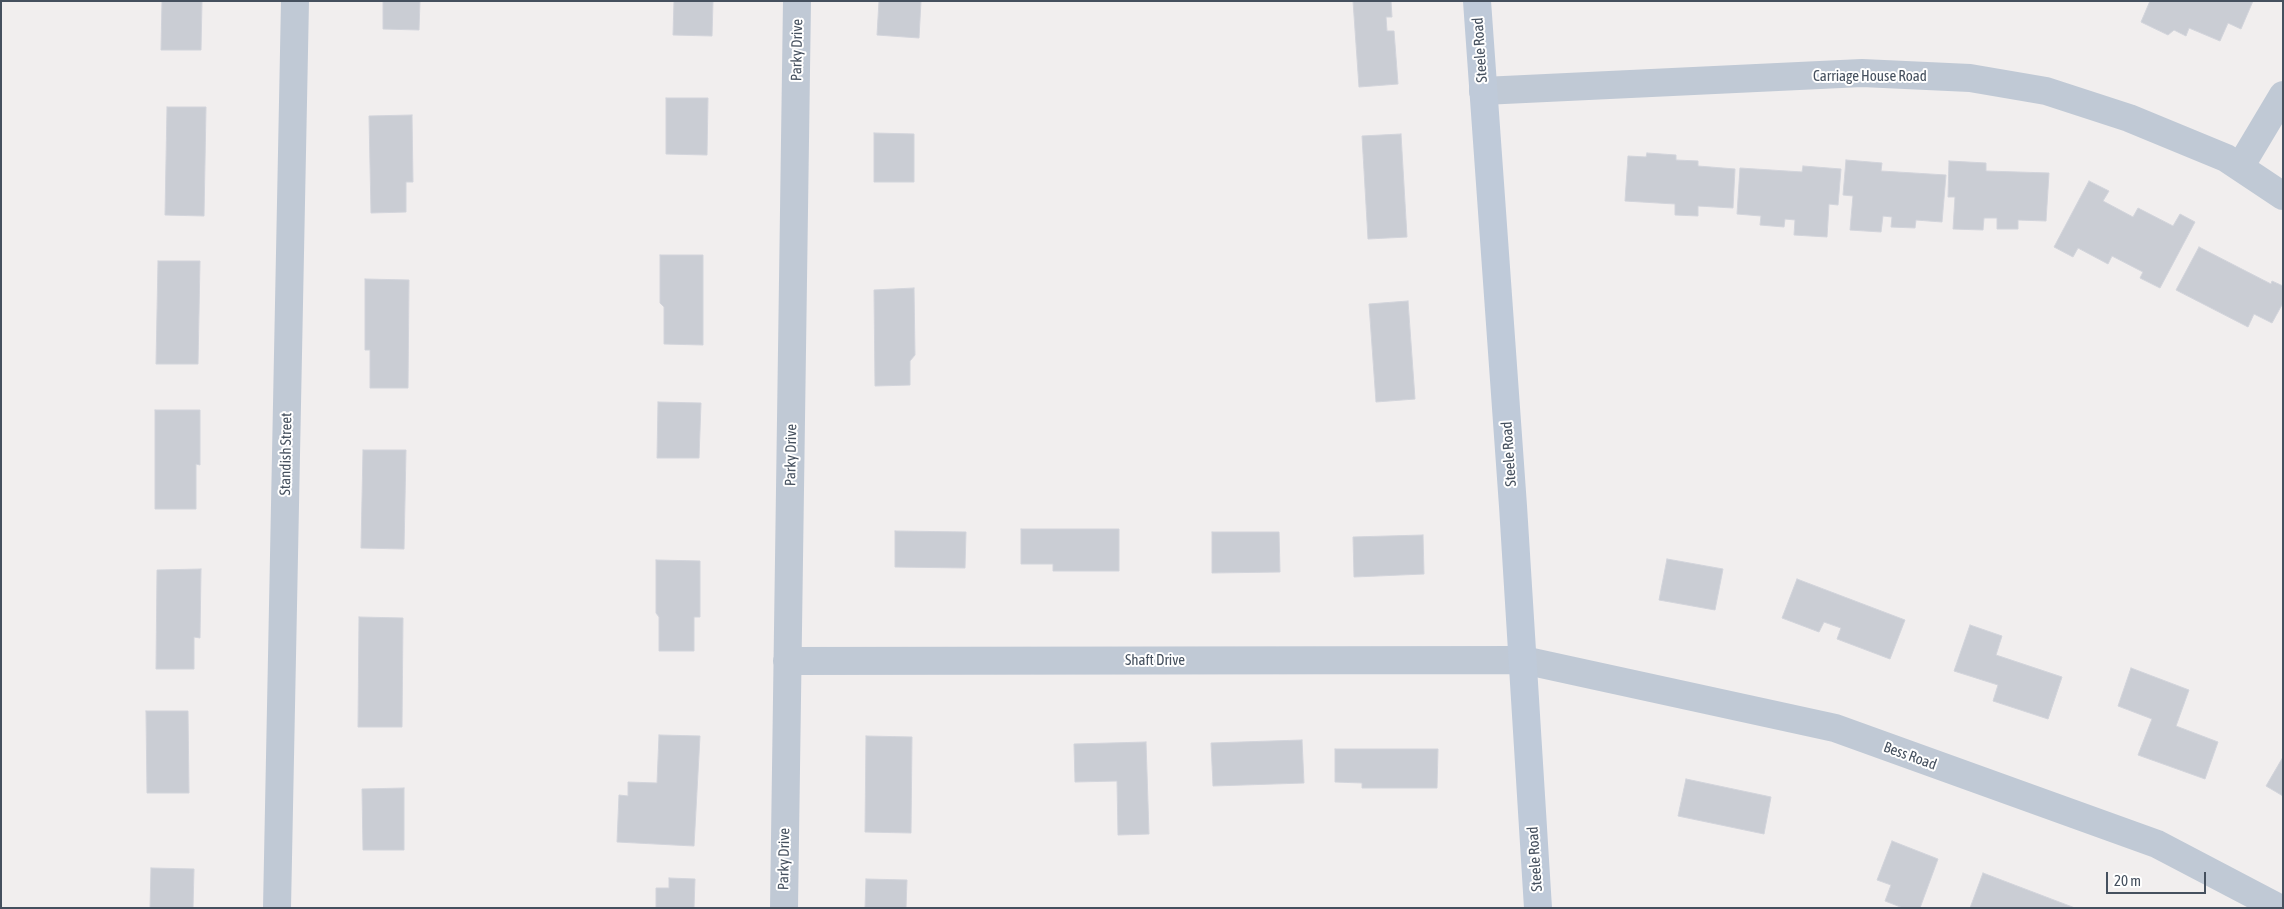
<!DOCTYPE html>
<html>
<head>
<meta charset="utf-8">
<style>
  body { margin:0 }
  #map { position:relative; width:2284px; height:909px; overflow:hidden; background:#f1eeee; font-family:"Asap Condensed",sans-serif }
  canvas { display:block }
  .frame { position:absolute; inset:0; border:2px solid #45505e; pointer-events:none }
  .scale { position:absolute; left:2106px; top:872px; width:100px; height:22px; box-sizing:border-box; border:2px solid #45505e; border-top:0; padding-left:6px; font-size:15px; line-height:18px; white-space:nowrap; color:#45505e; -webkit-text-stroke:4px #fff; paint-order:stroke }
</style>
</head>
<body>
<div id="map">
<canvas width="2284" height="909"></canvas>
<div class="frame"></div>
<div class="scale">20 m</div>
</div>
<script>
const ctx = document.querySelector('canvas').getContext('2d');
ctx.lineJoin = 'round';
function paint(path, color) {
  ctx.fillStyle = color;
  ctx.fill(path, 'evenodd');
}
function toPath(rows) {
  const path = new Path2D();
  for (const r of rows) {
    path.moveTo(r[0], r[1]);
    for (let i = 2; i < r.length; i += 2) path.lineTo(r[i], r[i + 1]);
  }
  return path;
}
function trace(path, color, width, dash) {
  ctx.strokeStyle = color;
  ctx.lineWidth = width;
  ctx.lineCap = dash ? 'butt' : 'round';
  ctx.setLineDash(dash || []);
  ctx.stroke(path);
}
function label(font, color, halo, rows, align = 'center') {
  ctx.font = font + ' "Asap Condensed",sans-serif';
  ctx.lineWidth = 4;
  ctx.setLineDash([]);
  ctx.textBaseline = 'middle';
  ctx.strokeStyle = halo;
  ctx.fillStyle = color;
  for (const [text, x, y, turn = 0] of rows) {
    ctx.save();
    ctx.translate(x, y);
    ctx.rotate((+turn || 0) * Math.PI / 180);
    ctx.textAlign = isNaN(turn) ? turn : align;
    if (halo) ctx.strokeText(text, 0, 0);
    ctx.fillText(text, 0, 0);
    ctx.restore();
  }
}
const building = toPath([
  [162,1,202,1,201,50,161,50,162,1],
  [383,1,420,1,419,30,383,29,383,1],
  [674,1,713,1,712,36,673,35,674,1],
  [879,1,921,1,919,38,877,35,879,1],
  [1353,1,1391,1,1392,17,1386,17,1387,31,1394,31,1398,84,1359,87,1353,1],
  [2150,1,2253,1,2241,29,2228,23,2220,41,2189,28,2186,36,2174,30,2168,35,2141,22,2150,1],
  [666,98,708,98,707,155,666,154,666,98],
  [167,107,206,107,204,216,165,215,167,107],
  [412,115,413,182,406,182,406,212,371,213,369,116,412,115],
  [874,133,914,134,914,182,874,182,874,133],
  [1401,134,1407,237,1368,239,1362,136,1401,134],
  [1647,153,1676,155,1676,160,1698,161,1698,166,1735,169,1733,208,1698,206,1698,216,1675,215,1675,204,1625,201,1628,156,1646,157,1647,153],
  [1846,160,1882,163,1881,171,1946,175,1942,222,1916,220,1915,228,1891,227,1892,217,1883,216,1881,232,1850,230,1853,196,1843,195,1846,160],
  [1949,161,1986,163,1986,171,2049,173,2046,221,2018,220,2018,229,1997,229,1997,218,1984,218,1983,230,1953,229,1955,197,1948,197,1949,161],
  [1803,166,1841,169,1838,205,1829,204,1827,237,1794,235,1795,220,1785,219,1784,227,1760,225,1761,216,1737,214,1740,168,1802,172,1803,166],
  [2089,181,2109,191,2103,201,2133,217,2138,208,2173,226,2180,214,2195,222,2160,288,2140,278,2143,272,2112,256,2108,264,2078,248,2073,257,2054,247,2089,181],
  [2199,247,2271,284,2272,281,2283,286,2283,303,2272,323,2254,314,2248,327,2176,290,2199,247],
  [660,255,703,255,703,345,664,344,664,307,660,303,660,255],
  [158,261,200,261,198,364,156,364,158,261],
  [365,279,409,280,408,388,370,388,370,350,365,350,365,279],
  [914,288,915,355,910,361,910,385,875,386,874,290,914,288],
  [1408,301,1415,399,1376,402,1369,304,1408,301],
  [658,402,701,403,699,458,657,458,658,402],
  [155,410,200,410,200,465,196,464,196,509,155,509,155,410],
  [363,450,406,450,404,549,361,548,363,450],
  [1021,529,1119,529,1119,571,1053,571,1053,564,1021,564,1021,529],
  [895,531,966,532,965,568,895,567,895,531],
  [1212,532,1279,532,1280,572,1212,573,1212,532],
  [1423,535,1424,574,1354,577,1353,537,1423,535],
  [1667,559,1723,569,1715,610,1659,600,1667,559],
  [656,560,700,561,700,617,694,617,694,651,659,651,659,617,656,613,656,560],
  [201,569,200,638,194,637,194,669,156,669,157,570,201,569],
  [1797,579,1905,620,1890,659,1837,639,1841,628,1824,622,1819,632,1782,618,1797,579],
  [359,617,403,618,402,727,358,727,359,617],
  [1970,625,2002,636,1996,655,2062,677,2048,719,1993,701,1998,685,1954,671,1970,625],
  [2131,668,2189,690,2176,726,2218,742,2205,779,2138,755,2152,719,2118,706,2131,668],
  [146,711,188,711,189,793,147,793,146,711],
  [659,735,700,736,694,846,617,842,619,795,628,796,628,782,657,783,659,735],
  [866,736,912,737,911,833,865,832,866,736],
  [1302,740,1304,783,1213,786,1211,743,1302,740],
  [1146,742,1149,834,1118,835,1117,781,1075,782,1074,744,1146,742],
  [1335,749,1438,749,1437,788,1362,788,1362,783,1335,782,1335,749],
  [2283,757,2283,796,2266,786,2283,757],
  [1686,779,1771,797,1764,834,1678,816,1686,779],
  [404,788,404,850,363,850,362,789,404,788],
  [1892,841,1938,859,1920,908,1903,908,1885,901,1891,885,1877,880,1892,841],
  [151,868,194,869,193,908,150,908,151,868],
  [1983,873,2075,908,1970,908,1983,873],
  [669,878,695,879,694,908,656,908,656,888,669,888,669,878],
  [866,879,907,880,906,908,865,908,866,879]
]);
paint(building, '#cacdd4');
trace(building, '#d2d4db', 1);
trace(toPath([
  [1483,91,1862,73,1970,78,2046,91,2129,118,2226,158,2283,196],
  [2240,167,2283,95],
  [787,661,1523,660,1835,728,2157,844,2279,908],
  [277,908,295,1],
  [784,908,797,1]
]), '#c0c9d5', 28);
trace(toPath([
  [1477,1,1513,506,1538,908]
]), '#bfcad9', 28);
label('15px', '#45505e', '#fff', [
  ["Parky Drive",797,50,-89],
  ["Steele Road",1480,50,-94],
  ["Carriage House Road",1870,76],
  ["Standish Street",286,454,-89],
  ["Steele Road",1509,454,-94],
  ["Parky Drive",791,455,-89],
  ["Shaft Drive",1155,660],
  ["Bess Road",1910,756,20],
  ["Parky Drive",784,859,-89],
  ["Steele Road",1535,859,-94]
]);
</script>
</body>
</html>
